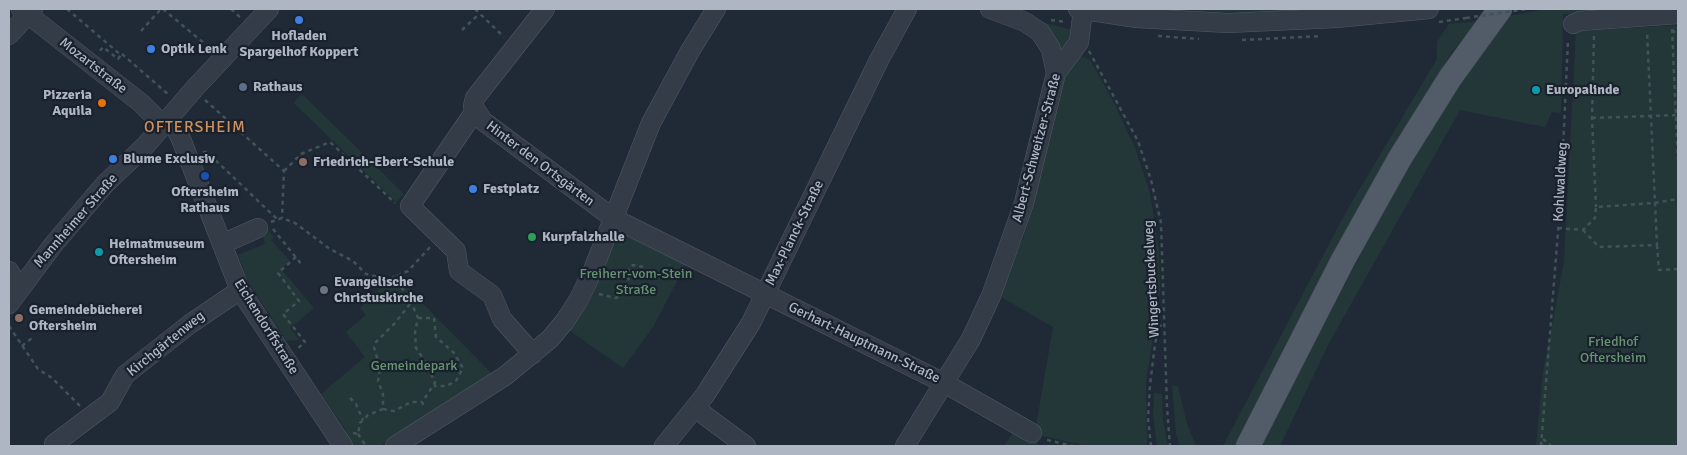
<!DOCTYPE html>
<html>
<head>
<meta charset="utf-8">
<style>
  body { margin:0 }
  #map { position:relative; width:1687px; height:455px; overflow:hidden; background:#202a37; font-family:Signika,sans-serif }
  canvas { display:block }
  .frame { position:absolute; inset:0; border:10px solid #aeb6c4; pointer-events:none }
</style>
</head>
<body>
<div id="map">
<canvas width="1687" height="455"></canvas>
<div class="frame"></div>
</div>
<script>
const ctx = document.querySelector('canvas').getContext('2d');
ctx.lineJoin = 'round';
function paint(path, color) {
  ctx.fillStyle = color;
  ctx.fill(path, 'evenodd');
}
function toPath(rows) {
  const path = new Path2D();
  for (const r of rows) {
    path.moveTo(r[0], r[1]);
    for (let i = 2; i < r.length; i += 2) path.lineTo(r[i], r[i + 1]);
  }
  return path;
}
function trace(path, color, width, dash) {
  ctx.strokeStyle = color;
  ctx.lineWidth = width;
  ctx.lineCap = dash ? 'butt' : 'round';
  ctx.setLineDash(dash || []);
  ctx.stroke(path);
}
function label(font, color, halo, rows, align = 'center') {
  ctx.font = font + ' Signika,sans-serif';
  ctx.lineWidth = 4.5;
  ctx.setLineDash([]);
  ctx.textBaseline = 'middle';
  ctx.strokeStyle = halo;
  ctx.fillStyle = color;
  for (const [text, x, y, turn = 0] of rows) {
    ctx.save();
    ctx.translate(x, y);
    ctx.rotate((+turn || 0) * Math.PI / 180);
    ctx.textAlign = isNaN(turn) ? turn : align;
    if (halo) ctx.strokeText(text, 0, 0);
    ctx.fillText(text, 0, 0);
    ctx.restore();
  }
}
paint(toPath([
  [1168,9,1287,9,1282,11,1222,12],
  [1546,9,1647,9,1563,14,1561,113,1552,112,1545,127,1460,110,1329,343,1280,446,1260,446,1400,180,1437,120,1507,16],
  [1479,21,1451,53,1238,446,1223,446,1346,212,1437,59,1437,42,1449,24],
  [1041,22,1073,30,1070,41,1060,55],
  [1678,25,1678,446,1536,446,1543,372,1564,262,1576,31],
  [1080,56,1090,60,1112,99,1135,148,1150,193,1159,251,1160,291,1146,382,1147,446,1086,446,1043,436,1035,432,1053,327,996,294,1023,238,1059,84],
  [302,94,404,194,396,202,294,103],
  [267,229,274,237,271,240,290,261,281,269,314,308,290,328,299,340,287,341,249,283,238,255,265,244,262,231],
  [619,234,624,234,686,264,653,327,623,368,569,330,615,237],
  [394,274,493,375,380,446,351,446,345,436,346,430,321,394,365,357,346,332,366,315,360,308],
  [1172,385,1178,386,1187,424,1196,446,1180,446,1176,434],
  [1154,393,1162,394,1163,420,1168,446,1157,446,1153,415],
  [1016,428,1038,439,1038,446,1004,446]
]), '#233739');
const minor = toPath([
  [21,9,141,103,163,125],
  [545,9,475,98,473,106,483,121,613,218,946,384,1032,433],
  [990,9,1025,22,1040,32,1051,49,1056,73],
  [1078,9,1137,18,1228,23,1336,18,1429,9],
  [1573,24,1580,21,1678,14],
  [9,35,33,9],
  [475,111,410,206,456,251,459,271,492,295,502,319,533,354],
  [170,117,181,139,240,290,343,446],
  [222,244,258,228],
  [9,271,20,289],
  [9,304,53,245,105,184,146,145,194,89,269,9],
  [695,408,746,446],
  [54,444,110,402,125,375,190,324,240,290],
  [395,446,505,376,550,339,565,321,579,299,593,270,651,123,690,51,716,9],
  [664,446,705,395,751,323,879,60,907,9],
  [905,446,971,339,991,296,1024,203,1056,73,1079,42,1083,10]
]);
const major = toPath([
  [1248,446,1343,260,1400,158,1450,78,1500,9]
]);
trace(minor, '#515965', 20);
trace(major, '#3d4551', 25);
trace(toPath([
  [67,9,121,55,118,59,103,47,99,52],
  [163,9,211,49],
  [231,9,241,18],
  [475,9,504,37],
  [1051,20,1066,22],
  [1439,22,1466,18],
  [1672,29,1678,161],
  [462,30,479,14],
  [1672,30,1678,35],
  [141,31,161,9],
  [1158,36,1199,39],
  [1594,36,1592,118,1596,207],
  [1242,40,1322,36],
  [1089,51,1138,141,1151,180,1161,223,1167,407,1170,446],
  [122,54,169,95],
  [205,100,284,171,282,218],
  [1592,118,1678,115],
  [203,152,207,152,277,219],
  [284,171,301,154,330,142,395,203],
  [271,222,282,218,295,223,330,249,353,261,366,274,394,281,407,293,418,318,415,332,416,348,428,366,435,383,422,402,425,408],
  [1558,228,1583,230,1595,218,1596,207,1654,203,1678,199],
  [273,229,302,265],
  [1583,230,1599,247,1657,245,1647,32],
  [1657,245,1659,270,1678,269],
  [296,257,278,273,299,301,283,314,305,342,297,349],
  [390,279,408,271,431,246],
  [599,294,616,298,624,292,628,285,629,268,633,265,644,267,655,277,667,271,669,264],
  [418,318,434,318,436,337,454,353,463,368,456,381,446,386,434,386],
  [9,326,38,369,52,378,80,406],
  [22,346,32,338],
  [350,398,356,404,363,420],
  [383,409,394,411,411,402,422,402],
  [353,433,358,434,360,423,368,415,383,409,383,394,378,381,380,368,374,347,376,342,395,323,410,304],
  [358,434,366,446],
  [1543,439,1551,446],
  [1047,440,1073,446],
  [1151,446,1148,418,1150,385,1155,344,1159,326,1164,324],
  [1541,446,1561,194,1568,39]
]), '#405356', 2.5, [4, 4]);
trace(minor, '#343c48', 19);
trace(major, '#525b68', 24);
trace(toPath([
  [1466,18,1527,9]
]), '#405356', 2.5, [4, 4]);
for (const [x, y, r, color] of [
  [299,20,5,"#3f7fe0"],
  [151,49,5,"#3f7fe0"],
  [243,87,5,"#5c6f8a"],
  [1536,90,5,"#0f9aa8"],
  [102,103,5,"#e8710a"],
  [113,159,5,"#3f7fe0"],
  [303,162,5,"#8d6e63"],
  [205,176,5,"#1a4fb4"],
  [473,189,5,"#3f7fe0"],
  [532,237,5,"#2e9e5b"],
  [99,252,5,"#0f9aa8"],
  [324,290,5,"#6b7280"],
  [19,318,5,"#8d6e63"]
]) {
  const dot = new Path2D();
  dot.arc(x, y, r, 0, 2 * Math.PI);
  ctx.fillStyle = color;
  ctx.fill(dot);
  trace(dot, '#19212c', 2);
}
label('bold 14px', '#aeb6c4', '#19212c', [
  ["Hofladen",299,36,"center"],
  ["Spargelhof Koppert",299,52,"center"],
  ["Optik Lenk",161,49],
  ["Rathaus",253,87],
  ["Europalinde",1546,90],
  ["Pizzeria",92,95,"right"],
  ["Aquila",92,111,"right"],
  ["Blume Exclusiv",123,159],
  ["Friedrich-Ebert-Schule",313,162],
  ["Festplatz",483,189],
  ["Oftersheim",205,192,"center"],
  ["Rathaus",205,208,"center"],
  ["Kurpfalzhalle",542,237],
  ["Heimatmuseum",109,244],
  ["Oftersheim",109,260],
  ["Evangelische",334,282],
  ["Christuskirche",334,298],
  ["Gemeindebücherei",29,310],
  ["Oftersheim",29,326]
], 'left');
label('14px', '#aeb6c4', '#19212c', [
  ["Mozartstraße",93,66,38],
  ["Albert-Schweitzer-Straße",1037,148,-75],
  ["Hinter den Ortsgärten",540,164,37],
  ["Kohlwaldweg",1561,182,-87],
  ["Mannheimer Straße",76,221,-49],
  ["Max-Planck-Straße",795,233,-64],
  ["Wingertsbuckelweg",1152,279,-93],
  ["Eichendorffstraße",266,327,58],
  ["Gerhart-Hauptmann-Straße",864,343,26],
  ["Kirchgärtenweg",166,344,-39]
]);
label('14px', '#669472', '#19212c', [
  ["Freiherr-vom-Stein",636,274],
  ["Straße",636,290],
  ["Friedhof",1613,342],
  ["Oftersheim",1613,358],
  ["Gemeindepark",414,366]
]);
ctx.letterSpacing = '1px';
label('16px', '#d1915c', '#19212c', [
  ["OFTERSHEIM",195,128]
]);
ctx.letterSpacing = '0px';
</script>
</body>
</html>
